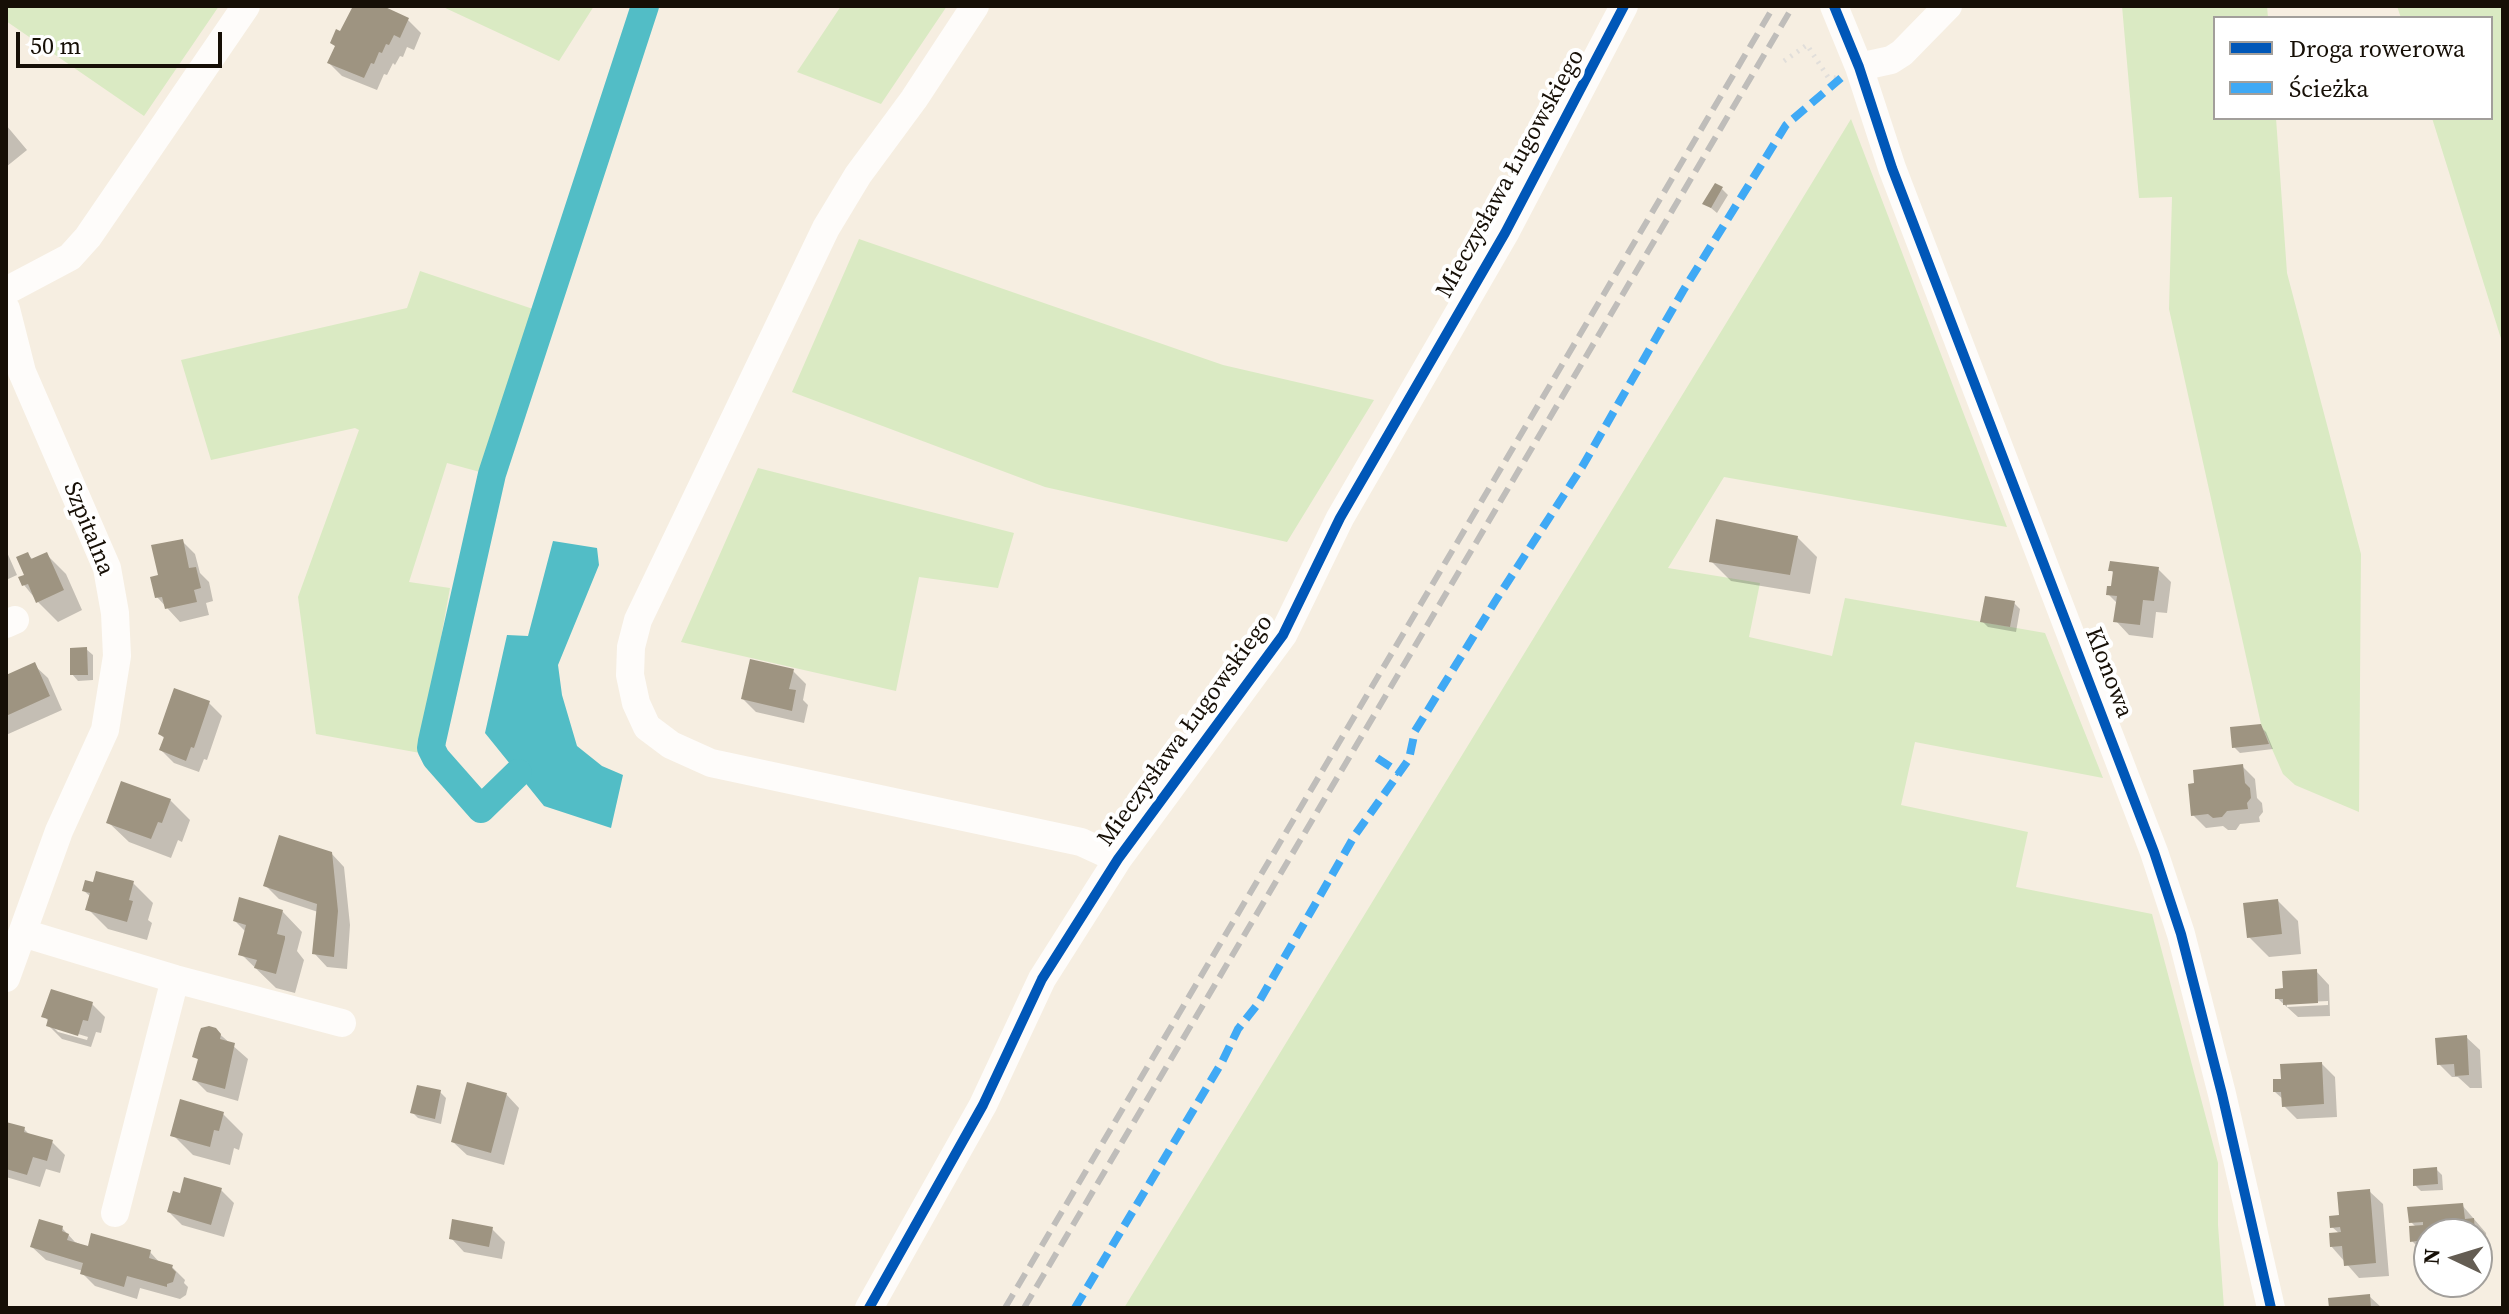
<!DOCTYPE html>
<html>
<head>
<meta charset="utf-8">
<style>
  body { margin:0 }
  #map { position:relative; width:2509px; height:1314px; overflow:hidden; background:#f6eee1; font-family:"Source Serif 4",serif }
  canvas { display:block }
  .frame { position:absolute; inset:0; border:8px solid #160f06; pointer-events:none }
  .legend { position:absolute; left:2213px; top:16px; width:280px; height:104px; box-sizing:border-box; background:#fff; border:2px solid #a29f9b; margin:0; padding:10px 14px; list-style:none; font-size:24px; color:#160f06 }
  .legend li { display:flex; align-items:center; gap:16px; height:40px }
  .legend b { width:40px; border:2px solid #a29f9b }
  .north { position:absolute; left:2413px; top:1218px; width:80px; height:80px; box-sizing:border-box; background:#fff; border:2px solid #a29f9b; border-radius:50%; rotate:274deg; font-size:22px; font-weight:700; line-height:32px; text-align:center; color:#160f06 }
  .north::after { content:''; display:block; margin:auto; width:28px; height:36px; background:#645d53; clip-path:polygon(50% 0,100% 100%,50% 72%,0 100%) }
  .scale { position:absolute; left:16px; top:32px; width:206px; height:36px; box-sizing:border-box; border:4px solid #160f06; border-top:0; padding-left:10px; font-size:24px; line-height:28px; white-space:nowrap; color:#160f06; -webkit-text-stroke:6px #fff; paint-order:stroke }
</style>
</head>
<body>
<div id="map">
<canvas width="2509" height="1314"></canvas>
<div class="frame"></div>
<ul class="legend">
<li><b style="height:10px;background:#0057b8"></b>Droga rowerowa</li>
<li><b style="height:10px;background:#3fa9f5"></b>Ścieżka</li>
</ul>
<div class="north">N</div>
<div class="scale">50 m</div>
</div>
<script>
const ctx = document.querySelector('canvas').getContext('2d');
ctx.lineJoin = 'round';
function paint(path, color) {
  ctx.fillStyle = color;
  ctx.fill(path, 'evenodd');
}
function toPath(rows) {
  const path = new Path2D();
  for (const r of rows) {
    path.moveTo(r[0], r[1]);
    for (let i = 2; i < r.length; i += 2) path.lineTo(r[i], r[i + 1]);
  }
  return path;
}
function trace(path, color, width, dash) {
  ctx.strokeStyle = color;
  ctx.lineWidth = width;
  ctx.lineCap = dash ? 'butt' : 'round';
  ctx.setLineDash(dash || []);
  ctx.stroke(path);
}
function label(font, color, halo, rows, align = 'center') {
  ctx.font = font + ' "Source Serif 4",serif';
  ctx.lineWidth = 8;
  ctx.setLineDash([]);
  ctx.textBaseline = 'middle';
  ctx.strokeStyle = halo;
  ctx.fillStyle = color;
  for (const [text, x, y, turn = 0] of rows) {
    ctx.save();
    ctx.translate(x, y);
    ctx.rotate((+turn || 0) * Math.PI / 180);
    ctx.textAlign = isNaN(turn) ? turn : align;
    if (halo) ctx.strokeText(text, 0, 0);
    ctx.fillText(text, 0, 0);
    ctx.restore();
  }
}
paint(toPath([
  [6,6,219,6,144,116,6,21],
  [441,6,594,6,559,61],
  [841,6,947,6,881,104,797,72],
  [2122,6,2267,6,2268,18,2215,18,2215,118,2276,118,2287,273,2361,554,2359,812,2295,785,2283,774,2261,724,2169,309,2172,197,2139,198],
  [2397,6,2503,6,2503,345,2432,118,2491,118,2491,18,2401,18],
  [1851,119,2007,527,1724,477,1668,568,1760,583,1749,637,1832,656,1845,598,2045,633,2103,778,1915,742,1901,805,2028,832,2016,887,2152,914,2218,1163,2218,1225,2224,1308,1124,1308],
  [859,239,1223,365,1374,400,1287,542,1045,487,792,392],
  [420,271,533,309,480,472,447,463,409,582,450,588,420,753,316,734,298,597,359,430,355,428,211,460,181,360,407,308],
  [758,468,1014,533,998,588,919,577,896,691,681,642]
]), '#daeac3');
paint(toPath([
  [553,541,597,548,599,565,558,665,562,695,577,746,602,766,623,775,611,828,544,806,485,733,507,635,528,636]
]), '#52bdc6');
paint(toPath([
  [355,6,379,6,408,20,421,33,414,50,407,47,403,57,400,56,395,65,393,63,387,75,384,74,377,90,342,76,329,63,341,33],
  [6,125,27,150,6,167],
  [1722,189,1728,195,1717,213,1705,203],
  [1797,537,1817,557,1810,594,1731,581,1711,561],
  [182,541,195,554,200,573,209,582,213,601,206,603,209,615,180,622,157,597],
  [6,550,17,575,6,580],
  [28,554,33,560,46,554,66,574,82,610,58,622,38,602,24,585],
  [2158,569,2171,582,2167,613,2156,612,2153,638,2129,635,2116,621,2118,604,2108,594,2113,589,2115,574,2110,570],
  [2014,603,2020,609,2016,632,1988,627,1982,621],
  [86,649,93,655,93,680,78,681,72,674],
  [34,665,48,678,62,710,6,735,6,677],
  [793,671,806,684,803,700,808,705,804,723,756,712,743,699],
  [175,691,209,703,222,716,207,760,204,759,199,772,174,763,161,750,165,739,160,734],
  [2260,726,2266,732,2273,749,2240,753,2234,747],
  [2242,766,2255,779,2257,798,2262,803,2263,812,2259,817,2260,822,2240,824,2236,830,2228,830,2223,826,2206,828,2193,815],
  [170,800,190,820,182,842,178,840,171,858,129,842,108,822],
  [331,853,344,867,350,925,347,969,327,967,314,953,318,912,279,899,266,886],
  [133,883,153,903,148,920,152,923,147,940,108,929,88,909,91,897,84,891],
  [2278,901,2298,921,2301,954,2269,957,2249,937],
  [282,911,302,932,297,951,304,960,295,993,276,988,241,954,246,932,235,921],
  [2316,971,2329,985,2330,1016,2298,1017,2277,998,2285,990],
  [2328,1001,2328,1005,2287,1007,2287,1003],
  [92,1004,105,1017,101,1033,96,1032,91,1047,62,1039,48,1025,49,1022,44,1016],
  [52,1026,88,1037,87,1040,58,1032],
  [215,1030,248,1059,238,1101,207,1092,194,1079,199,1061,195,1056],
  [2466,1037,2480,1050,2482,1088,2470,1088,2458,1077,2452,1077,2439,1064],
  [2322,1064,2335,1077,2337,1117,2297,1119,2284,1106,2284,1100,2275,1092,2283,1080],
  [440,1092,446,1098,441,1124,418,1118,412,1112],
  [506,1094,519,1108,504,1165,467,1155,453,1142],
  [223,1114,243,1134,239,1150,234,1148,230,1165,193,1155,173,1135],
  [6,1124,24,1129,30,1135,52,1142,65,1155,60,1173,46,1169,40,1187,6,1177],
  [2436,1169,2442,1175,2443,1190,2421,1191,2415,1185],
  [221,1190,234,1203,224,1237,182,1225,169,1212,181,1195],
  [2369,1191,2383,1204,2389,1276,2359,1278,2331,1246,2340,1234,2332,1227],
  [2462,1205,2486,1233,2488,1255,2477,1256,2477,1234,2429,1234,2429,1254,2425,1254,2412,1241,2416,1227,2411,1222],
  [62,1228,75,1242,89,1248,150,1252,161,1264,172,1267,185,1280,184,1283,188,1287,186,1295,180,1299,140,1288,137,1299,95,1286,82,1273,83,1271,46,1260,32,1247],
  [492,1229,505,1242,502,1259,464,1252,451,1238],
  [2369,1296,2382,1308,2331,1308]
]), '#0003');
trace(toPath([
  [518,773,481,809,436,758,431,748,432,741,492,474,645,6]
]), '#52bdc6', 28);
paint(toPath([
  [353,6,383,6,409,18,400,38,394,35,389,45,386,44,382,53,379,52,374,64,371,63,364,78,327,63,335,46,330,43,336,29,340,31],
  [1715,183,1723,187,1711,208,1702,204],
  [1716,519,1798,536,1790,575,1709,562],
  [183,539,189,568,196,567,201,588,194,590,197,602,165,609,162,597,155,598,150,577,158,575,151,545],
  [28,552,31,559,47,552,64,590,36,603,28,584,22,586,18,577,24,575,16,557],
  [2110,561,2159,567,2154,601,2143,600,2140,625,2113,622,2117,596,2106,595,2107,586,2111,586,2113,571,2108,571],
  [1985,596,2015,601,2010,627,1980,622],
  [87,647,88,675,70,675,70,648],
  [750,659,794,669,789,689,796,690,792,711,741,699],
  [35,662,50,696,6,716,6,675],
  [174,688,210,701,194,748,191,747,186,761,159,750,164,737,158,734],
  [2261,724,2269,744,2232,748,2230,727],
  [2243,764,2245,783,2250,788,2251,798,2247,803,2248,809,2227,811,2222,817,2213,818,2208,814,2191,816,2188,784,2194,783,2193,770],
  [121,781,171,799,162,823,158,822,151,839,106,823],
  [279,835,332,852,338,911,334,957,312,954,317,904,263,886],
  [96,871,134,881,129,900,133,901,127,922,85,910,90,893,82,891,85,880,93,882],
  [239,897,283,910,277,934,285,936,285,939,276,974,254,968,257,960,238,955,246,925,233,921],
  [2278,899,2282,934,2247,938,2243,903],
  [2317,969,2318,1003,2283,1005,2283,999,2275,999,2275,989,2283,988,2282,971],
  [51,989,93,1002,88,1021,83,1020,78,1036,46,1026,48,1019,41,1017],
  [209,1026,216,1028,221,1034,220,1039,235,1043,225,1089,192,1080,198,1059,192,1057,199,1033,201,1028],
  [2467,1035,2469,1075,2455,1076,2454,1064,2437,1065,2435,1038],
  [2322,1062,2324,1104,2282,1107,2281,1092,2273,1092,2273,1079,2281,1079,2280,1064],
  [467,1082,507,1093,491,1153,451,1142],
  [417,1085,441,1090,435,1119,410,1113],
  [180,1099,224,1112,219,1131,214,1130,210,1147,170,1136],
  [6,1122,25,1127,24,1132,53,1140,47,1161,33,1157,27,1175,6,1169],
  [2437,1167,2438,1184,2413,1186,2413,1169],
  [184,1177,222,1188,211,1225,167,1212,173,1191,180,1193],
  [2370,1189,2376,1263,2344,1266,2342,1246,2330,1247,2329,1233,2341,1232,2340,1227,2330,1228,2329,1216,2339,1215,2337,1192],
  [2463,1203,2465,1219,2474,1218,2475,1234,2429,1234,2429,1247,2425,1247,2424,1240,2410,1242,2409,1226,2423,1225,2423,1222,2409,1223,2407,1207],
  [39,1219,63,1226,62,1231,69,1234,67,1240,88,1246,91,1233,151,1250,149,1258,173,1265,172,1268,176,1272,173,1282,167,1284,167,1287,127,1276,124,1287,80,1274,83,1263,30,1247],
  [452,1219,493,1227,489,1247,449,1239],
  [2370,1294,2371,1308,2329,1308,2328,1298]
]), '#9e9481');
trace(toPath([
  [1784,61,1807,45,1828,77,1836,78]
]), '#e1deda', 5, [2, 6]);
trace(toPath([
  [975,6,914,99,858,175,826,228,638,620,631,647,630,675,636,703,647,727,671,745,711,763,1081,842,1118,859],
  [1834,6,1859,67,1892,168,2154,852,2181,934,2222,1094,2271,1308],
  [1859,67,1891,60,1902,53,1948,6],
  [6,291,70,257,88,237,246,6],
  [6,309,22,372,107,568,115,613,117,656,105,730,59,831,6,978],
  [6,624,15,620],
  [23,933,175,979,342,1023],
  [115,1213,175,979],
  [869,1308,983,1105,1042,979,1118,859,1283,635,1340,518,1505,233,1624,6]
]), '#fefcfa', 28);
trace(toPath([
  [1005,1308,1774,6],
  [1024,1308,1793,6]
]), '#bfbdba', 6, [16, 8]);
trace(toPath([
  [1377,758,1400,773],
  [1075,1308,1222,1062,1238,1029,1257,1005,1355,835,1409,759,1415,731,1496,600,1582,467,1683,291,1786,125,1841,78]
]), '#3fa9f5', 8, [16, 8]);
trace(toPath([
  [1834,6,1859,67,1892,168,2154,852,2181,934,2222,1094,2271,1308],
  [869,1308,983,1105,1042,979,1118,859,1283,635,1340,518,1505,233,1624,6]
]), '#0057b8', 10);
label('24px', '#160f06', '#fff', [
  ["Mieczysława Ługowskiego",1511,174,-61],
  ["Szpitalna",88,529,68],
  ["Klonowa",2108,673,69],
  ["Mieczysława Ługowskiego",1186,731,-54]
]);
</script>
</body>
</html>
